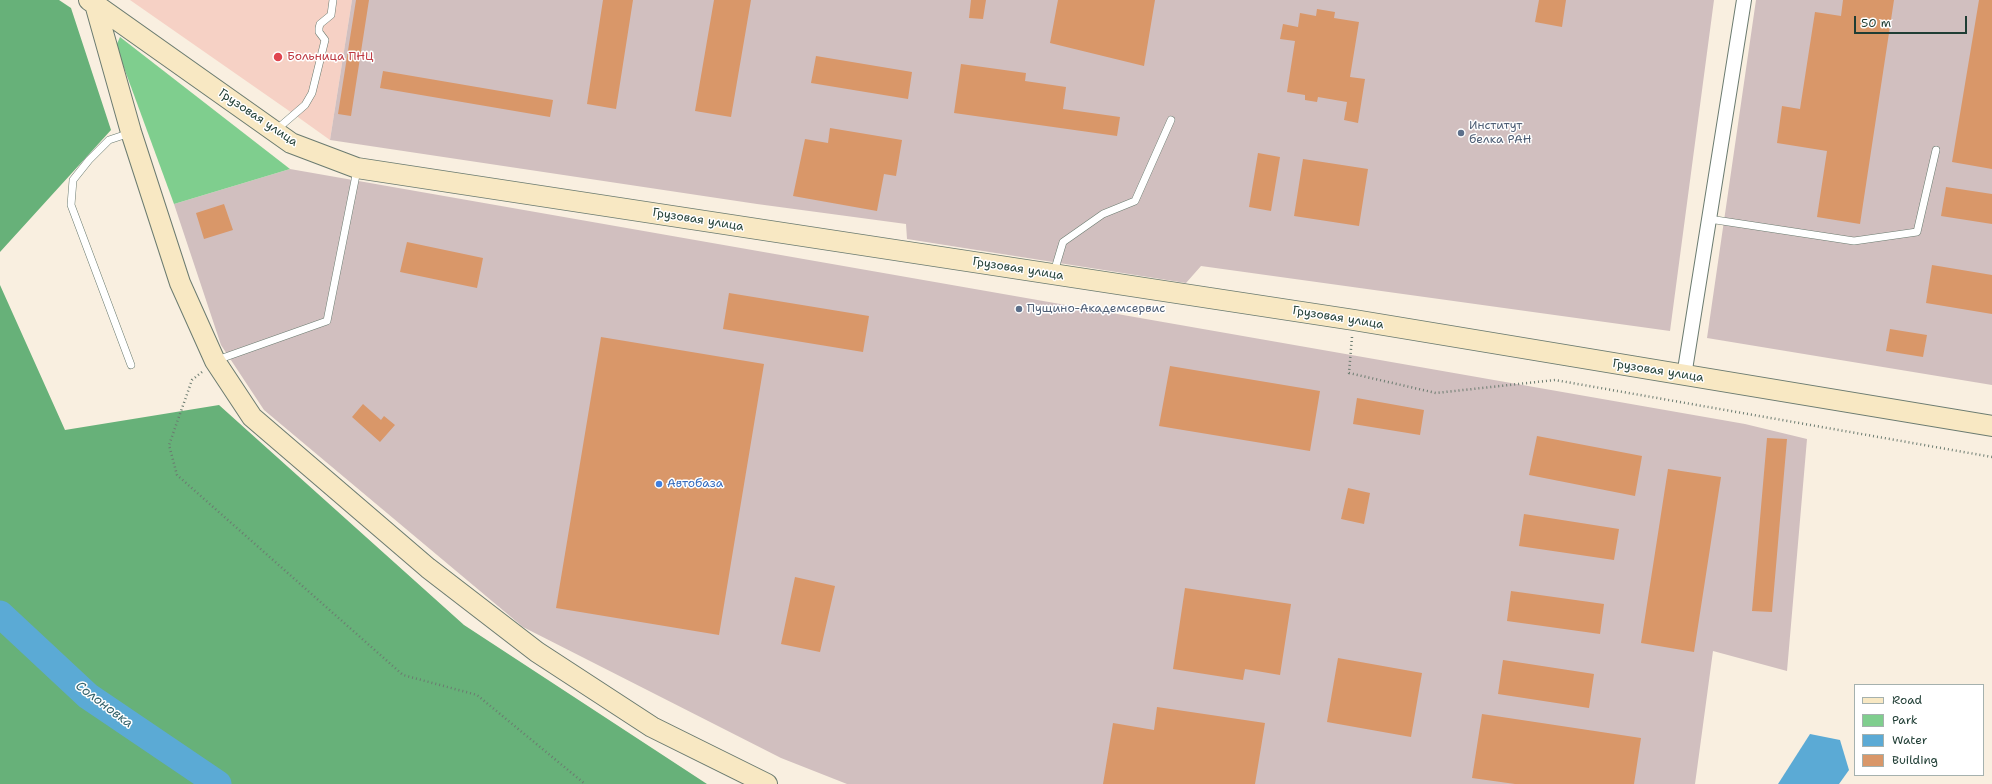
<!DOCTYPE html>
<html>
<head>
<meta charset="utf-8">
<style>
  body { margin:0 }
  #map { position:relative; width:1992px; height:784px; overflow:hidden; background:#f9efe0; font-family:"Shantell Sans",sans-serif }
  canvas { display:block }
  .legend { position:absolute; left:1854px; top:684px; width:130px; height:92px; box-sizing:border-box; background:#fff; border:1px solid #a5b1ae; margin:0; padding:5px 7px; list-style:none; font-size:12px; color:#1f3d34 }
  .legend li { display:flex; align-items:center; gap:8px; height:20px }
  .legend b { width:20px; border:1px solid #a5b1ae }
  .scale { position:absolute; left:1854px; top:16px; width:113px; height:18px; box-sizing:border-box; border:2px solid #1f3d34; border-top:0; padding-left:5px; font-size:12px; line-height:14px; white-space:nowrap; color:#1f3d34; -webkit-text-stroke:3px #fff; paint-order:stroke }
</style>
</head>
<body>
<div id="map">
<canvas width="1992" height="784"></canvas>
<ul class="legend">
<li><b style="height:5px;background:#f8e8c3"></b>Road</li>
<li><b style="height:11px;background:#7fce8e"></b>Park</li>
<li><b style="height:11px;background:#5baad5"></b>Water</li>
<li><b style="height:11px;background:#d99769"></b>Building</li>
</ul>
<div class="scale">50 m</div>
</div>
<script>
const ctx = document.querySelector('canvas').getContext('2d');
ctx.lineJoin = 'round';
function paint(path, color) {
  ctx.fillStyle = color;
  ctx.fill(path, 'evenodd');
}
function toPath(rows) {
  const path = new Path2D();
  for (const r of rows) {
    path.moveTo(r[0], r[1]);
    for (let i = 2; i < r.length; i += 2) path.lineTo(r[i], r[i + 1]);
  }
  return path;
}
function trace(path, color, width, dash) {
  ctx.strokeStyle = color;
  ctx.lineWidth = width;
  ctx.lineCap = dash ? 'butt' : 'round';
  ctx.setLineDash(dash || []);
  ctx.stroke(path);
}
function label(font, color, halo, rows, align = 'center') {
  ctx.font = font + ' "Shantell Sans",sans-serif';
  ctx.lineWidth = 3;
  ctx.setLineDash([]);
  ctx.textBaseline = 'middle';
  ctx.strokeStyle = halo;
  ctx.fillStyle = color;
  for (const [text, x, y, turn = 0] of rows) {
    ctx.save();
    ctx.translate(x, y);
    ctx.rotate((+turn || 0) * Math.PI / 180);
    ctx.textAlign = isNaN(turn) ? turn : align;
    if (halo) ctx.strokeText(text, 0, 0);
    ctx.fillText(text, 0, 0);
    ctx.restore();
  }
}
paint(toPath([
  [130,0,352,0,330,140,295,115]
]), '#f6d1c5');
paint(toPath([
  [352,0,1714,0,1670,331,1201,266,1186,283,907,239,906,224,757,204,330,140],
  [1756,0,1992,0,1992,385,1707,338],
  [290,169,1745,424,1807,439,1787,671,1713,651,1695,784,847,784,781,758,523,627,264,410,221,345,174,204]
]), '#d1bfbf');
paint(toPath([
  [120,37,290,169,174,204,116,46]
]), '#7fce8e');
paint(toPath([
  [0,0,59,0,71,8,111,130,0,252],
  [0,285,65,430,219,405,464,625,707,784,0,784]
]), '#67b179');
paint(toPath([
  [1810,734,1840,740,1849,770,1839,784,1778,784]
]), '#5baad5');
trace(toPath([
  [0,614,88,696,218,784]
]), '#5baad5', 27);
paint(toPath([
  [356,0,369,0,351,116,338,114],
  [603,0,633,0,616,109,587,104],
  [714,0,751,0,731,117,695,111],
  [971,0,986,0,983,19,969,18],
  [1058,0,1155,0,1144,66,1050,43],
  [1539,0,1566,0,1562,27,1535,22],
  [1843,0,1894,0,1860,224,1817,217,1827,151,1777,143,1782,106,1800,109,1815,12,1841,16],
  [1979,0,1992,0,1992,169,1952,162],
  [1317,9,1335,12,1334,18,1359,22,1350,77,1365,79,1358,123,1344,120,1347,102,1318,97,1317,102,1305,100,1305,95,1287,92,1295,41,1280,39,1283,24,1298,27,1300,13,1316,16],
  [816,56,912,72,908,99,811,83],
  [961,64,1026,73,1025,81,1066,87,1063,109,1120,117,1117,136,954,113],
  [383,71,553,100,550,117,380,88],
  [830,128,902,140,896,176,884,174,877,211,793,196,805,139,828,143],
  [1258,153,1280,157,1271,211,1249,207],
  [1303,159,1368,169,1359,226,1294,216],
  [1946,187,1992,194,1992,224,1941,216],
  [224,204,233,230,204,239,196,213],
  [407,242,483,258,477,288,400,272],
  [1932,265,1992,275,1992,314,1926,303],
  [729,293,869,316,863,352,723,329],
  [1890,329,1927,335,1923,357,1886,351],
  [601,337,764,364,719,635,556,608],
  [1170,366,1320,391,1310,451,1159,426],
  [1357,398,1424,410,1420,435,1353,424],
  [363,404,381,420,384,416,395,425,380,442,352,417],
  [1537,436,1642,456,1635,496,1529,475],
  [1767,438,1787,439,1772,612,1752,611],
  [1668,469,1721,477,1694,652,1641,643],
  [1348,488,1370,493,1364,524,1341,519],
  [1524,514,1619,529,1614,560,1519,546],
  [795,577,835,586,820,652,781,644],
  [1185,588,1291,604,1280,675,1245,669,1243,680,1173,669],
  [1511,591,1604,604,1600,634,1507,621],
  [1338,658,1422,673,1411,737,1327,722],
  [1503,660,1594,674,1589,708,1498,694],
  [1157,707,1265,723,1255,784,1103,784,1113,723,1154,730],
  [1482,714,1641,738,1634,784,1515,784,1472,778]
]), '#d99769');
const lane = toPath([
  [276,130,305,105,312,93,325,40,319,32,319,28,320,24,331,15,333,0],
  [130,133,109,140,89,160,73,180,71,205,131,365],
  [1709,219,1854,241,1917,232,1936,150],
  [1054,272,1063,242,1103,214,1135,201,1171,120],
  [217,360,327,321,357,170]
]);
const street = toPath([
  [1684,376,1744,0]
]);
const secondary = toPath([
  [89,0,291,143,357,168,1354,320,1992,426],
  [95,4,131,132,180,283,215,361,252,417,428,568,537,652,652,727,767,784]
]);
trace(lane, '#6b7b70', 8);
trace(street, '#6b7b70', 16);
trace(secondary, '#6b7b70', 22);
trace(toPath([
  [1352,337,1349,373,1436,393,1555,380,1992,457],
  [202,372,192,380,169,445,177,475,403,675,477,695,585,784]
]), '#6b7b70', 2.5, [1, 3]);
trace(lane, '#fff', 7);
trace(street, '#fff', 14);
trace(secondary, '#f8e8c3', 20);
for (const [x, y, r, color] of [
  [278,57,5,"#e0444e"],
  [1461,133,4,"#5c6f8a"],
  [1019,309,4,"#5c6f8a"],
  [659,484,4,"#3f7fe0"]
]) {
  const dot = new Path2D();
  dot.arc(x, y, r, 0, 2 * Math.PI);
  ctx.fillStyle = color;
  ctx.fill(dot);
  trace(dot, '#fff', 1.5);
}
label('12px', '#be3a42', '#fff', [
  ["Больница ПНЦ",287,57]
], 'left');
label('12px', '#1f3d34', '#fff', [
  ["Грузовая улица",258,118,34],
  ["Грузовая улица",698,220,9],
  ["Грузовая улица",1018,269,9],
  ["Грузовая улица",1338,318,9],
  ["Грузовая улица",1658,371,9]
]);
label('12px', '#4e5e75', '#fff', [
  ["Институт",1469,126],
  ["белка РАН",1469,140],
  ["Пущино-Академсервис",1027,309]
], 'left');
label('12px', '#366cbe', '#fff', [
  ["Автобаза",667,484]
], 'left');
label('italic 13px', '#34636c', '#fff', [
  ["Солоновка",104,705,37]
]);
</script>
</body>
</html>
